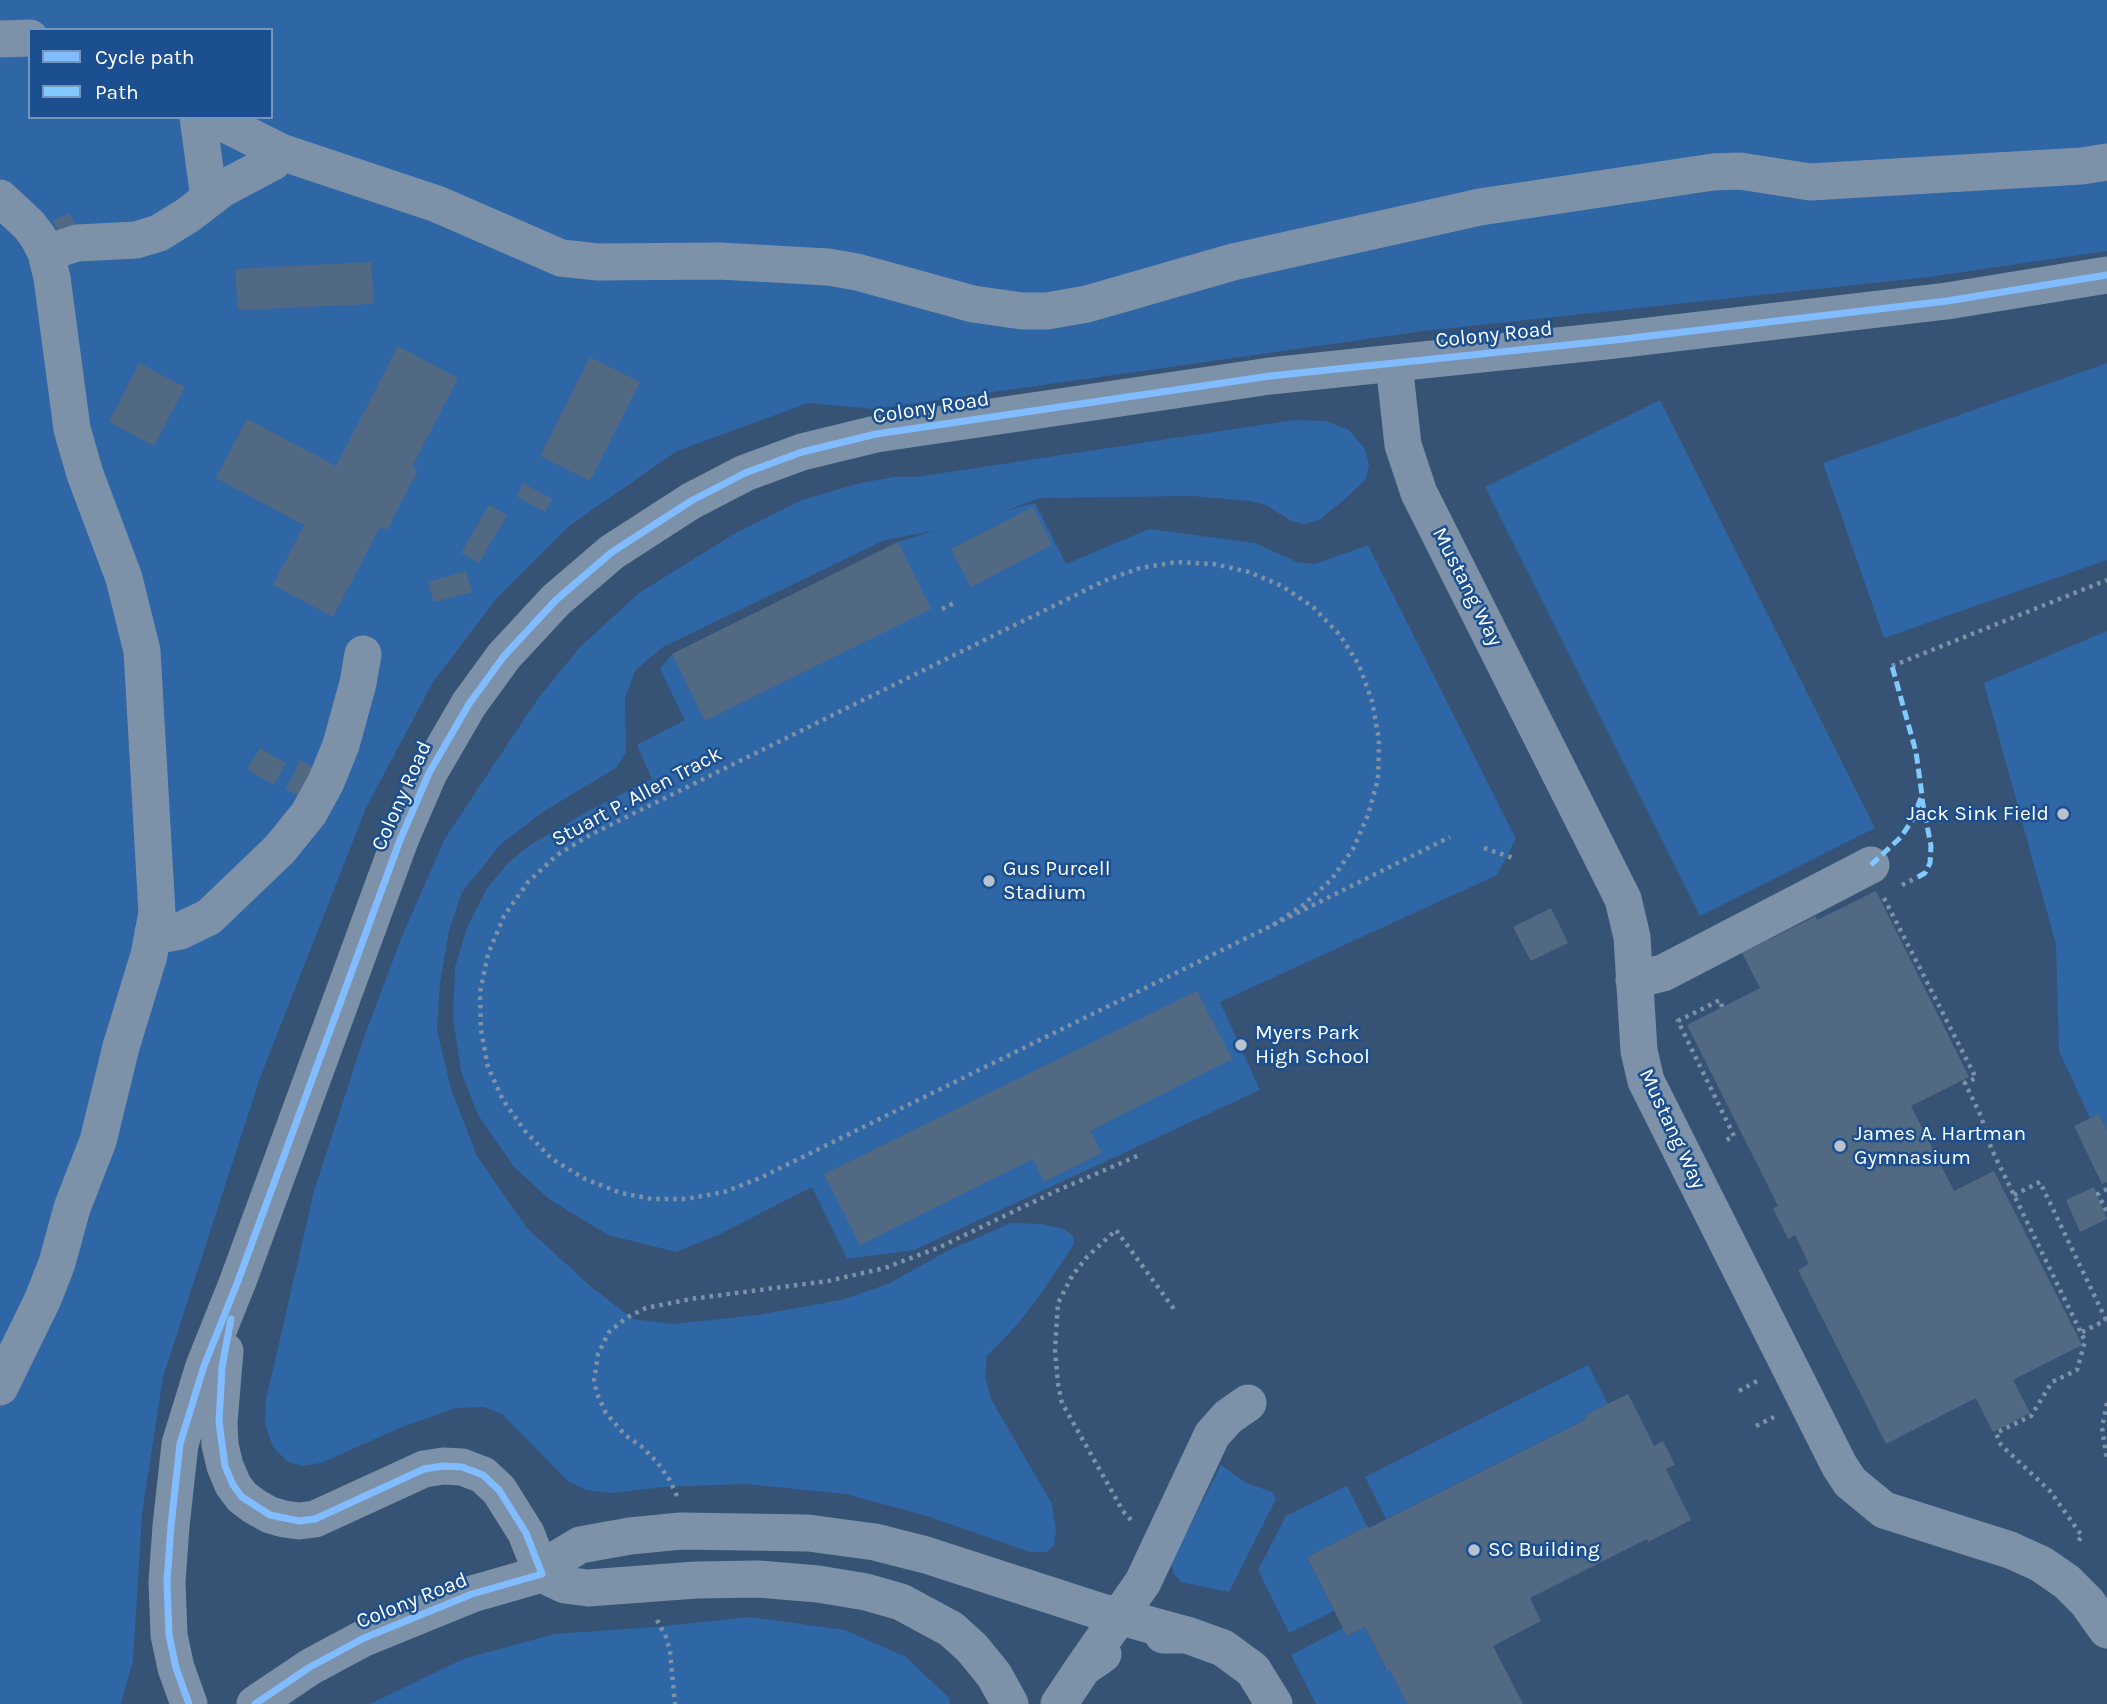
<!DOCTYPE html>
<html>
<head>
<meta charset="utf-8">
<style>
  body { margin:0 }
  #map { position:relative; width:2107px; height:1704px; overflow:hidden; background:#365274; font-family:Karla,sans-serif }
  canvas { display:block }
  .legend { position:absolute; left:28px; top:28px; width:245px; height:91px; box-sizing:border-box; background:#1b4f8f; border:2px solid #7695bc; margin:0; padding:9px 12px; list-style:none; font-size:21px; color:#fff }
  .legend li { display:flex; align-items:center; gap:14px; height:35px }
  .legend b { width:35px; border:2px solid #7695bc }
</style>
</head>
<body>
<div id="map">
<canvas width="2107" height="1704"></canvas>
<ul class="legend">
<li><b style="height:9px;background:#80bcff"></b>Cycle path</li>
<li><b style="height:9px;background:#80caff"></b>Path</li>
</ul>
</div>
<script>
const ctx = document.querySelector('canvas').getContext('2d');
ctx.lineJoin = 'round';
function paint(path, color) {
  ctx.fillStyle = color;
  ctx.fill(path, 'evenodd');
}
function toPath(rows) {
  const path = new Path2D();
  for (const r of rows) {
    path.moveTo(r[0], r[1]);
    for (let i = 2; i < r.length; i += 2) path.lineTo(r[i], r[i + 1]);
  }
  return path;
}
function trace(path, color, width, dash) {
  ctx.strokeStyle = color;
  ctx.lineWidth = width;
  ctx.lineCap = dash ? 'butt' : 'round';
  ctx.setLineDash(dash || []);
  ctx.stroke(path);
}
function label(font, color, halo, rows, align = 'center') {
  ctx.font = font + ' Karla,sans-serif';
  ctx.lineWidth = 5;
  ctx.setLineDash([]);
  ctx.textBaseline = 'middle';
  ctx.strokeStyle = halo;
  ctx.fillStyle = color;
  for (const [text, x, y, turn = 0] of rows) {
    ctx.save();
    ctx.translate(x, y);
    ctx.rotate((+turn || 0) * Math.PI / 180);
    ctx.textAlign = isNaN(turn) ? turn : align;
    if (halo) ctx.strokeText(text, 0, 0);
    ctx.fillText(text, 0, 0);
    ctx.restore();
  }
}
paint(toPath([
  [0,0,2107,0,2107,251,1929,277,1424,331,874,409,808,403,677,451,569,526,497,598,433,682,366,808,260,1078,163,1377,142,1514,133,1661,121,1704,0,1704],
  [30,30,271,30,271,117,30,117],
  [2107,363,2107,560,1884,638,1823,463],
  [1660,400,1875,828,1700,916,1485,487],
  [1294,420,1326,421,1349,430,1365,449,1369,465,1366,479,1344,500,1319,520,1304,524,1291,521,1266,505,1250,501,1192,496,1040,498,1002,512,1035,503,1066,564,1149,529,1255,543,1297,562,1315,564,1368,545,1516,839,1497,875,1220,1002,1260,1090,914,1250,847,1259,812,1187,718,1235,676,1252,608,1235,549,1199,514,1167,478,1115,461,1072,453,1017,455,967,467,927,488,887,509,862,530,845,588,811,652,779,637,745,685,720,660,669,672,654,898,542,933,531,885,540,663,647,646,661,635,671,625,698,626,752,616,768,546,810,501,844,462,892,449,931,440,983,437,1030,451,1089,477,1156,527,1228,589,1285,633,1319,673,1324,758,1315,841,1300,888,1284,949,1250,1011,1223,1041,1224,1064,1229,1073,1236,1074,1244,1041,1294,1015,1327,987,1356,985,1377,991,1399,1052,1504,1056,1531,1054,1545,1047,1552,1030,1552,927,1516,846,1494,745,1484,664,1487,613,1493,586,1490,568,1481,502,1414,484,1407,456,1408,402,1427,321,1463,303,1466,288,1462,273,1447,265,1425,266,1400,314,1191,364,1037,401,939,444,840,539,697,580,647,639,593,734,534,802,500,860,483,894,477,916,477],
  [2107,631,2107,1130,2099,1114,2090,1118,2059,1051,2056,945,1984,683],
  [1588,1365,1608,1404,1585,1415,1587,1419,1386,1519,1365,1477],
  [1221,1465,1248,1484,1273,1492,1276,1499,1229,1592,1181,1582,1174,1574,1172,1567,1172,1561],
  [1347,1486,1367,1526,1307,1557,1334,1611,1289,1633,1258,1570,1286,1516],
  [750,1617,845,1630,906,1657,949,1698,950,1704,370,1704,463,1659,554,1634,655,1627],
  [1365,1627,1386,1670,1390,1670,1407,1704,1316,1704,1291,1655,1343,1628,1347,1636]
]), '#2f66a5');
paint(toPath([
  [69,213,78,228,62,237,53,221],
  [371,262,374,304,238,310,235,269],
  [398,346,458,378,412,467,418,470,387,530,380,527,333,617,273,585,304,525,216,478,247,419,336,466],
  [590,357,640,382,590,481,540,456],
  [139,363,185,387,154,446,109,422],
  [523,483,552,499,545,512,516,496],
  [489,505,507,515,479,563,461,553],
  [1033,507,1052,545,971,587,951,549],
  [898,542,931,609,705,721,672,654],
  [466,571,472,592,434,602,428,582],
  [260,748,286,763,274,785,247,769],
  [300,760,315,768,301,797,286,789],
  [1876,891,1969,1077,1911,1106,1954,1191,1994,1171,2082,1345,2013,1380,2030,1413,1993,1432,1976,1398,1886,1444,1798,1270,1809,1264,1795,1235,1788,1239,1773,1208,1778,1206,1687,1025,1760,988,1742,953,1816,916,1817,920],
  [1551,908,1568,943,1531,961,1513,927],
  [1197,991,1232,1059,1090,1131,1102,1153,1044,1182,1033,1159,860,1245,824,1174],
  [2099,1114,2107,1130,2107,1182,2102,1184,2074,1126],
  [2094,1187,2107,1219,2080,1232,2066,1200],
  [1628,1394,1654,1446,1663,1441,1675,1465,1666,1469,1691,1520,1648,1542,1647,1539,1530,1598,1541,1621,1493,1646,1523,1704,1407,1704,1390,1670,1387,1671,1365,1627,1347,1636,1307,1557,1367,1526,1369,1528,1587,1419,1585,1415]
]), '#526984');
trace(toPath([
  [942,609,956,602],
  [1892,666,2107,580],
  [1484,848,1516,859],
  [1902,885,1918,877],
  [1884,898,1976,1078,1965,1083,1981,1116,1991,1148,2085,1341,2077,1370,2052,1382,2031,1416,1996,1433,2001,1445,2050,1491,2082,1536,2077,1543],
  [1273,925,1303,905,1331,880,1353,849,1368,815,1378,779,1379,740,1372,701,1359,665,1339,634,1313,607,1282,586,1249,572,1214,564,1177,562,1140,568,1104,581,590,835,557,855,528,882,504,916,488,954,480,992,481,1030,488,1067,503,1100,525,1131,552,1159,585,1179,621,1193,652,1199,686,1199,724,1192,760,1178,1273,925,1450,837],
  [1722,1007,1720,1000,1678,1021,1734,1136,1723,1142],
  [2107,1189,2098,1194,2107,1212],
  [2014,1195,2040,1182,2106,1320],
  [2082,1332,2106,1320],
  [1739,1391,1757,1381],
  [2107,1403,2102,1427,2107,1460],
  [1756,1426,1774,1417],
  [677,1496,669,1479,657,1462,641,1446,626,1436,606,1413,597,1394,594,1381,598,1354,609,1332,626,1318,646,1308,691,1299,828,1281,885,1268,940,1247,1056,1191,1142,1154],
  [1131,1520,1123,1511,1062,1403,1058,1384,1055,1350,1058,1303,1072,1276,1087,1257,1116,1230,1174,1309],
  [657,1620,666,1637,670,1651,675,1704]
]), '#7d92a8', 4.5, [3.5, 5]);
trace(toPath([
  [0,39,30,38],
  [198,117,209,199],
  [211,117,281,152,437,204,561,258,598,262,719,261,828,267,857,272,973,304,1022,311,1047,311,1087,304,1233,262,1480,207,1713,172,1740,171,1810,182,2082,166,2107,162],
  [0,198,29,225,38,237,46,253,52,278,72,429,85,474,124,578,142,651,157,913,149,955,121,1047,98,1141,72,1208,57,1263,43,1299,0,1387],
  [46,253,77,243,136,240,159,233,188,215,222,189,273,162,281,152],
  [1394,364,1403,445,1419,493,1623,899,1632,937,1639,1051,1646,1081,1839,1465,1850,1482,1884,1510,2010,1550,2041,1564,2067,1582,2087,1602,2107,1630],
  [153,932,164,934,180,931,209,917,280,849,309,813,326,782,341,745,358,683,363,654],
  [1634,980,1663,973,1871,865],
  [225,1351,219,1422,220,1445,225,1466,233,1485,242,1497,254,1506,270,1515,284,1519,299,1521,315,1519,424,1469,443,1466,462,1467,483,1475,499,1490,526,1533,542,1574,472,1594,364,1638,310,1667,255,1704],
  [1163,1635,1187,1635,1223,1648,1253,1670,1274,1704],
  [1083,1668,1143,1582,1212,1435,1228,1417,1248,1403],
  [189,1704,176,1668,169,1635,167,1582,171,1526,180,1444,204,1366,238,1281,400,840,429,773,469,704,504,656,556,600,612,552,691,501,745,473,802,452,876,434,1270,376,1615,340,1947,301,2107,275],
  [1010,1704,994,1675,972,1648,951,1629,901,1602,866,1592,818,1584,758,1579,696,1580,588,1588,565,1585,542,1574,560,1557,580,1545,630,1536,681,1531,808,1533,875,1542,926,1555,1099,1611,1187,1635],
  [1059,1704,1083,1668,1103,1654]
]), '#7d92a8', 37);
trace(toPath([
  [1871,865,1901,837,1913,819,1922,795,1916,752,1892,666],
  [1918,877,1925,873,1930,863,1931,846,1922,799]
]), '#80caff', 5, [10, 5]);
trace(toPath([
  [231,1319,222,1367,219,1422,225,1466,233,1485,242,1497,270,1515,299,1521,315,1519,424,1469,443,1466,462,1467,483,1475,499,1490,526,1533,542,1574,472,1594,364,1638,310,1667,255,1704],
  [189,1704,176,1668,169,1635,167,1582,171,1526,180,1444,204,1366,238,1281,400,840,429,773,469,704,504,656,556,600,612,552,691,501,745,473,802,452,876,434,1270,376,1615,340,1947,301,2107,275]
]), '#80bcff', 7);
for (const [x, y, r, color] of [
  [2063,814,7,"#b9c2ce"],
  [989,881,7,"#b9c2ce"],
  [1241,1045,7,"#b9c2ce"],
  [1840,1146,7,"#b9c2ce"],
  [1474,1550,7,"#b9c2ce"]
]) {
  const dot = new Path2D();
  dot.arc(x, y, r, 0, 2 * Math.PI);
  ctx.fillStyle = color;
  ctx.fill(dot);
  trace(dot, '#1b4f8f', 2.5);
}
label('21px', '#fff', '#1b4f8f', [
  ["Colony Road",1494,335,-6],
  ["Colony Road",931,408,-9],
  ["Mustang Way",1467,587,63],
  ["Colony Road",402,796,-66],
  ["Stuart P. Allen Track",637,797,-28],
  ["Mustang Way",1672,1129,65],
  ["Colony Road",412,1601,-22]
]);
label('21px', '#fff', '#1b4f8f', [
  ["Jack Sink Field",2049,814,"right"],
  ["Gus Purcell",1003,869],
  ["Stadium",1003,893],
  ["Myers Park",1255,1033],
  ["High School",1255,1057],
  ["James A. Hartman",1854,1134],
  ["Gymnasium",1854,1158],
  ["SC Building",1488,1550]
], 'left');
</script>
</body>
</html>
